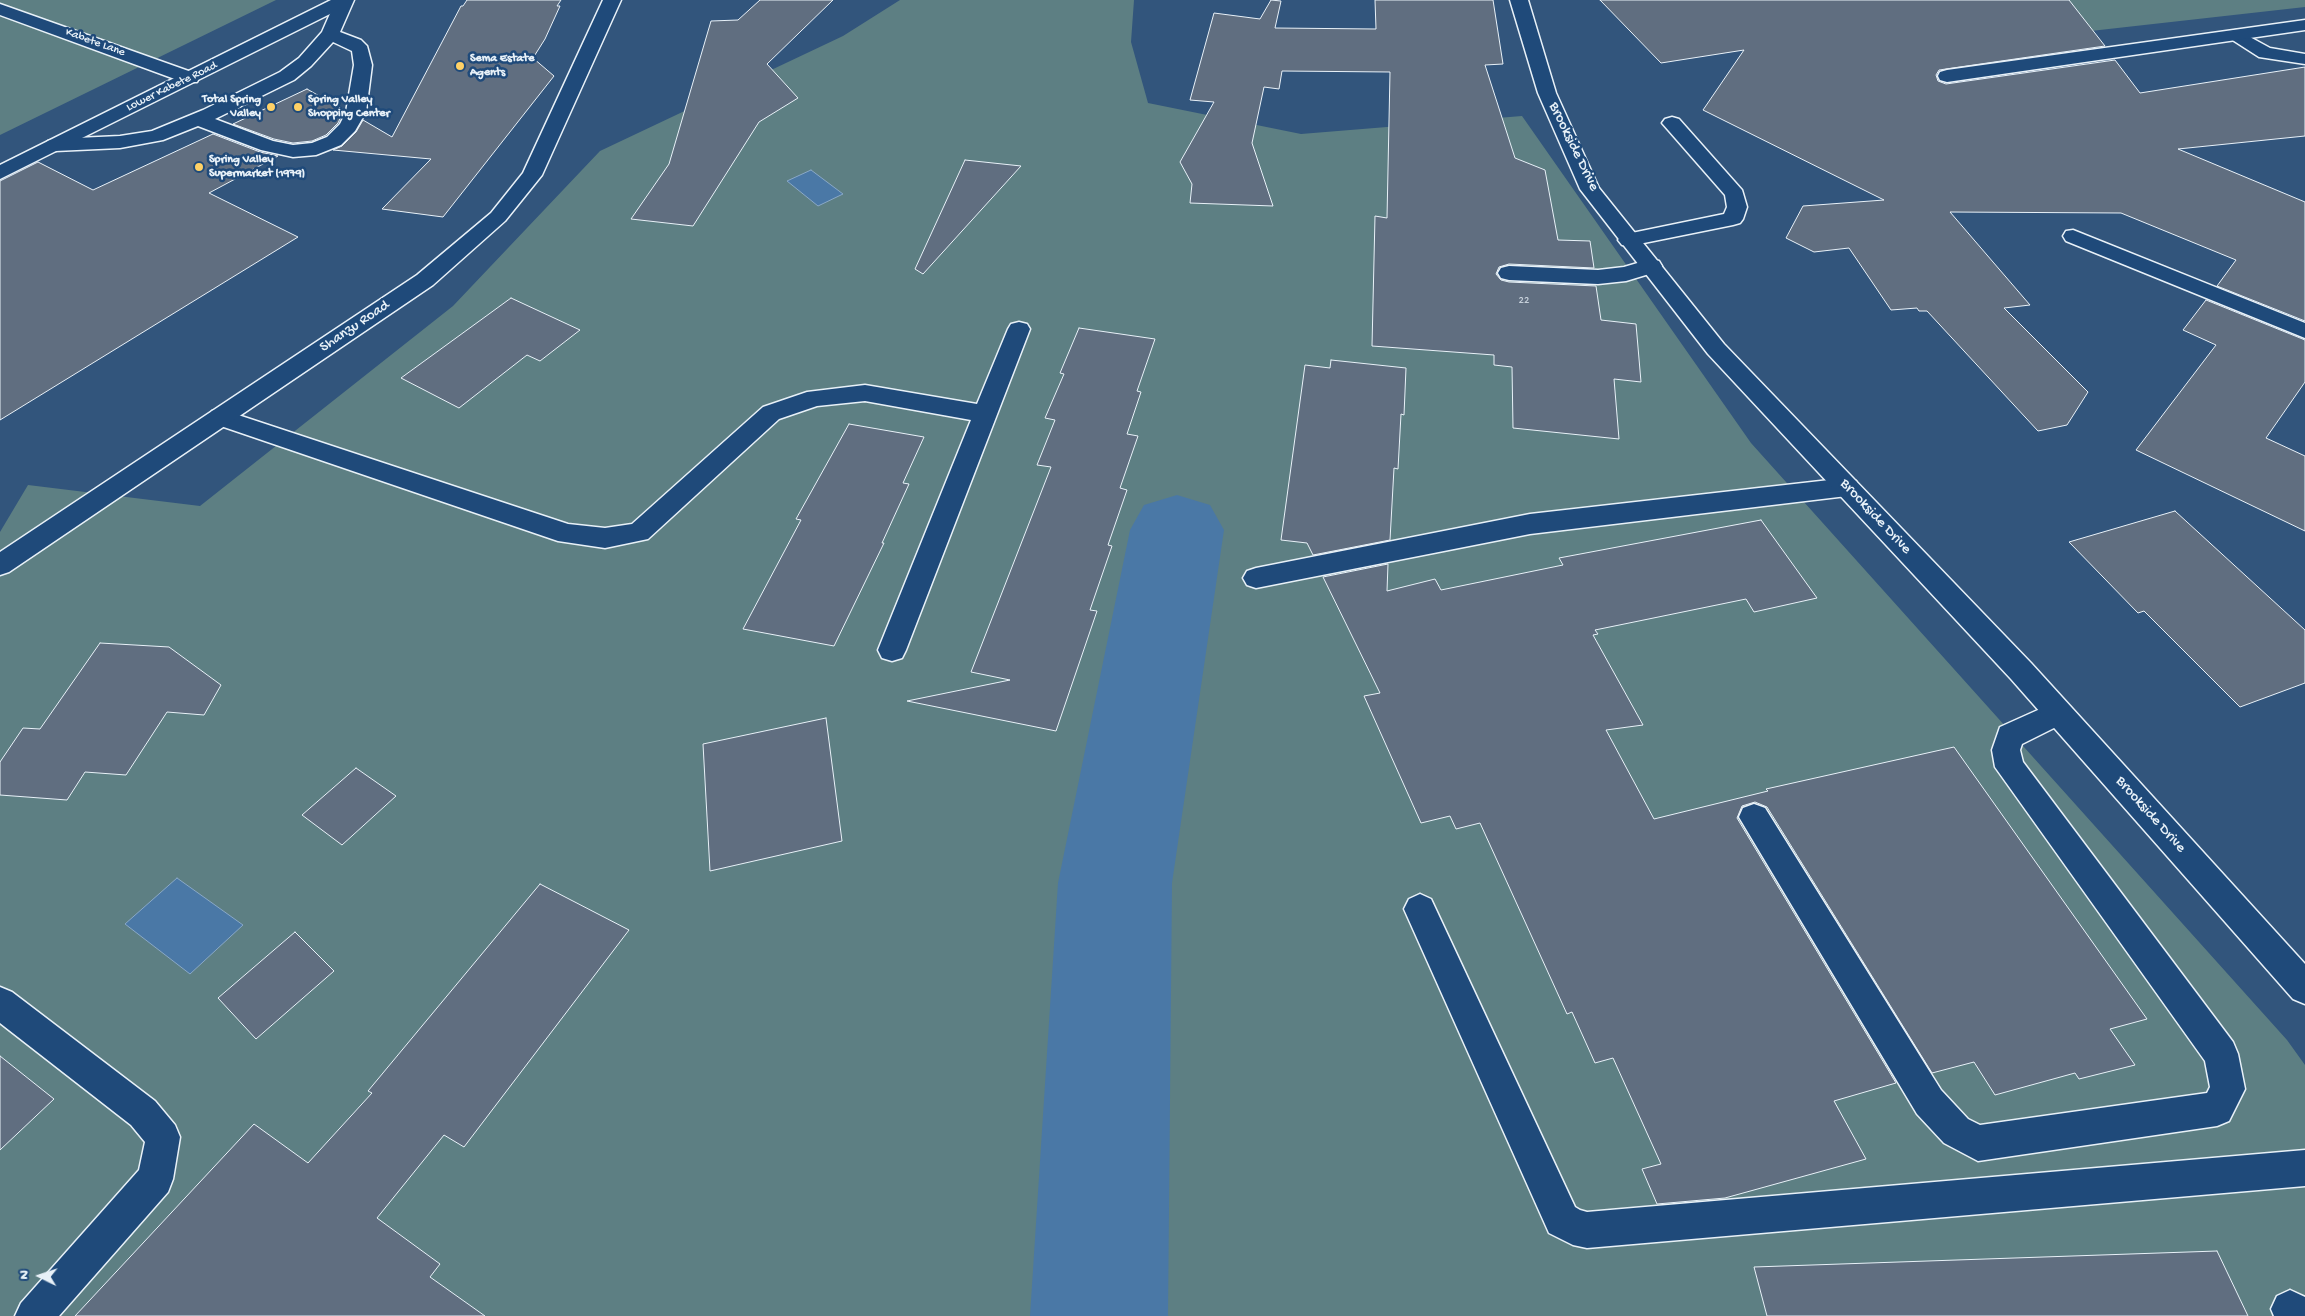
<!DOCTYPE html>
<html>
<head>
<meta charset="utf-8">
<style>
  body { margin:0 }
  #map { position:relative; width:2305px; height:1316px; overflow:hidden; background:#32557c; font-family:"Gochi Hand",sans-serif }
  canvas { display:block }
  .north { position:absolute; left:15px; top:1251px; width:50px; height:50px; -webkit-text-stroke:4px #1f4a7a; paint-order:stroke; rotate:274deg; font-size:14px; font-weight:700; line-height:20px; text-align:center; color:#e8f1f8 }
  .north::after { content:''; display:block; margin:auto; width:18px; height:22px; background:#e8f1f8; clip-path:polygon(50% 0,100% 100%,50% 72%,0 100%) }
</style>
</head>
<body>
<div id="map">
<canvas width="2305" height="1316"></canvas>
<div class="north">N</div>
</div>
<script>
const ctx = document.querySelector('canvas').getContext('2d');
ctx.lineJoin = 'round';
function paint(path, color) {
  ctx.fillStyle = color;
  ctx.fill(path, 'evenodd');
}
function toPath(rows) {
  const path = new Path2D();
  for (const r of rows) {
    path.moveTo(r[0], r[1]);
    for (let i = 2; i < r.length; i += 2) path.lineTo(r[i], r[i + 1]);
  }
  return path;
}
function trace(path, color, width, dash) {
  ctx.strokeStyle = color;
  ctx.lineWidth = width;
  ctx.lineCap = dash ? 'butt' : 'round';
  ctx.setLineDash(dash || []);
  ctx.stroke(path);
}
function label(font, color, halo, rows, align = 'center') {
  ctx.font = font + ' "Gochi Hand",sans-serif';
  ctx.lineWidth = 5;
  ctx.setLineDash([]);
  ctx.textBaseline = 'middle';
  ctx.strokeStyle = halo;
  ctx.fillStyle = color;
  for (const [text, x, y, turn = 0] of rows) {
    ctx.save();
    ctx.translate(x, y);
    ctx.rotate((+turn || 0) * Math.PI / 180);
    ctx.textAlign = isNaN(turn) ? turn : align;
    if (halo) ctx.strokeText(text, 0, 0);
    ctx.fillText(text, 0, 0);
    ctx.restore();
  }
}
paint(toPath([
  [0,0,276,0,0,135],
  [900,0,1134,0,1131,42,1148,103,1301,134,1522,116,1751,443,2287,1040,2305,1065,2305,1316,0,1316,0,532,28,485,200,506,453,306,600,151,843,36],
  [1898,0,2305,0,2305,7,1930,49]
]), '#5d7f83');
const water = toPath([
  [811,170,843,194,818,206,787,181,811,170],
  [177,878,243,925,190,974,125,924,177,878]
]);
paint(water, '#4a78a6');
trace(water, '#89a8c7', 1);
paint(toPath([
  [1177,495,1210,505,1224,530,1172,883,1168,1316,1030,1316,1058,883,1130,530,1144,505,1177,495]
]), '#4a78a6');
const building = toPath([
  [467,0,561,0,557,6,560,6,545,39,533,58,554,76,443,217,382,209,431,159,333,150,342,146,356,132,363,120,392,137,461,6,463,6,467,0],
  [760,0,833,0,767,64,798,98,759,122,693,226,631,219,669,164,711,21,738,20,760,0],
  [1271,0,1281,1,1275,28,1376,29,1375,0,1493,0,1503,64,1485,65,1515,158,1545,170,1558,240,1590,241,1594,268,1509,264,1499,267,1496,274,1501,280,1509,282,1596,286,1601,320,1636,324,1641,382,1614,379,1619,439,1513,428,1512,367,1494,365,1494,355,1372,346,1375,216,1387,218,1390,72,1282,71,1279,89,1264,87,1252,143,1273,206,1190,203,1192,184,1180,162,1214,102,1190,100,1214,13,1260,19,1271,0],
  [1600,0,2069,0,2105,46,1939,70,1936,75,1938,81,1946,84,2115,60,2140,93,2305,67,2305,136,2178,149,2305,202,2305,321,2217,286,2236,260,2121,213,1950,212,2030,305,2004,308,2088,392,2067,425,2038,431,1927,311,1919,311,1917,308,1891,310,1849,248,1814,252,1786,238,1803,206,1884,200,1703,110,1744,50,1661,63,1600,0],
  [307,89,344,110,338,123,326,135,312,141,293,143,274,139,233,124,307,89],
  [213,134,260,152,278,156,209,193,298,237,0,420,0,181,38,162,93,190,213,134],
  [965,160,1021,166,923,274,915,269,965,160],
  [511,298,580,330,540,361,527,355,459,408,401,378,511,298],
  [2206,300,2305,340,2305,382,2266,438,2305,456,2305,531,2136,450,2216,345,2183,330,2206,300],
  [1079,328,1155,339,1137,391,1141,392,1127,434,1138,436,1120,488,1127,490,1108,545,1112,546,1090,610,1097,611,1056,731,907,701,1010,680,971,672,1051,467,1037,465,1055,420,1045,418,1064,374,1060,373,1079,328],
  [1331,360,1406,368,1404,415,1401,414,1398,469,1394,468,1390,540,1313,555,1307,543,1281,540,1305,365,1330,368,1331,360],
  [849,424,924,437,903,483,909,484,882,543,884,543,834,646,743,629,801,520,796,519,849,424],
  [2175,511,2305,630,2305,683,2240,707,2144,611,2138,613,2069,542,2175,511],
  [1761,520,1817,598,1754,612,1746,599,1595,630,1598,634,1593,635,1643,725,1606,730,1654,819,1768,791,1766,789,1954,747,2147,1019,2110,1029,2135,1065,2079,1079,2075,1073,1995,1095,1974,1062,1932,1073,1767,807,1755,802,1742,806,1737,818,1896,1083,1834,1101,1866,1159,1725,1198,1657,1204,1642,1169,1661,1164,1613,1058,1595,1063,1572,1012,1567,1014,1480,823,1456,829,1450,816,1421,823,1364,696,1380,693,1323,577,1388,564,1387,591,1435,579,1441,590,1563,565,1559,558,1761,520],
  [100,643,169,647,221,685,204,715,167,712,126,775,85,772,67,800,0,795,0,762,23,728,40,729,100,643],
  [826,718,842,841,710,871,703,744,826,718],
  [356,768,396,796,342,845,302,815,356,768],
  [540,884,629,930,464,1147,444,1135,377,1218,440,1264,430,1277,485,1316,75,1316,254,1124,308,1163,372,1093,368,1091,540,884],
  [295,932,334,971,256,1039,218,998,295,932],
  [0,1056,54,1099,0,1150,0,1056],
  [2217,1251,2248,1316,1767,1316,1754,1267,2217,1251]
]);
paint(building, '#606e80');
trace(building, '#e8f1f8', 1);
const service = toPath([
  [336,0,354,0,340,32,361,40,367,46,372,65,366,112,355,131,341,145,316,155,293,157,261,150,198,126,163,140,120,148,55,151,48,149,45,145,48,141,55,139,120,136,152,131,203,110,280,72,299,58,322,32,336,0],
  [333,42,352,51,354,65,346,112,340,124,327,137,312,143,293,145,273,141,215,119,294,80,311,66,333,42],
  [2237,30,2270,48,2305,54,2305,64,2259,57,2231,39,2228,35,2231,31,2237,30],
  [1672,117,1679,119,1742,190,1747,207,1743,219,1740,223,1733,225,1629,246,1622,245,1618,240,1622,235,1724,214,1727,207,1725,195,1662,123,1665,119,1672,117],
  [2073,230,2305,323,2305,338,2066,241,2063,236,2066,231,2073,230],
  [1651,259,1659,261,1662,266,1659,271,1626,281,1598,284,1509,280,1501,278,1498,273,1501,268,1509,266,1598,270,1624,267,1651,259],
  [1019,322,1027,324,1030,329,906,650,902,658,892,661,882,658,878,650,971,420,865,401,817,406,779,419,648,539,605,548,558,541,212,423,208,417,212,411,220,409,568,524,605,528,632,524,763,407,807,392,865,385,977,404,1008,329,1011,324,1019,322],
  [2058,701,2068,705,2072,713,2068,721,2022,744,2020,750,2023,762,2233,1042,2238,1054,2245,1089,2229,1121,2217,1126,1978,1161,1944,1143,1917,1114,1739,817,1743,808,1754,804,1765,808,1941,1090,1968,1119,1980,1125,2207,1093,2210,1087,2205,1061,1995,767,1992,750,2000,727,2058,701],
  [1420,894,1431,899,1575,1207,1580,1210,1587,1212,2305,1150,2305,1186,1587,1248,1573,1245,1549,1233,1404,909,1409,899,1420,894],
  [2290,1290,2305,1297,2305,1316,2274,1316,2271,1309,2277,1296,2290,1290]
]);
const minor = toPath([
  [603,0,621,0,542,175,505,221,433,285,9,572,0,575,0,552,417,275,491,213,523,173,603,0],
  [0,4,197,74,199,78,197,82,183,82,0,15,0,4],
  [2305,20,2305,30,1947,82,1940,80,1938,76,1940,72,1947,70,2305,20],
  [1847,478,1856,481,1859,487,1856,493,1847,496,1530,534,1256,588,1247,585,1243,578,1247,571,1256,568,1530,514,1847,478],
  [0,987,12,992,155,1101,175,1125,180,1137,173,1179,168,1192,59,1316,15,1316,21,1303,139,1170,145,1142,131,1125,0,1023,0,987]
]);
const tertiary = toPath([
  [1510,0,1528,0,1556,93,1599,188,1724,344,2031,663,2305,964,2305,1004,2293,999,2011,679,1708,354,1580,189,1538,93,1510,0]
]);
const secondary = toPath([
  [331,0,353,0,350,4,0,179,0,165,331,0]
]);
trace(service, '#e8f1f8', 3);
trace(minor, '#e8f1f8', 3);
trace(tertiary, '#e8f1f8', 3);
trace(secondary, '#e8f1f8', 3);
paint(service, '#1f4a7a');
paint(minor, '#1f4a7a');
paint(tertiary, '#1f4a7a');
paint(secondary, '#1f4a7a');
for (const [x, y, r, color] of [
  [460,66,5,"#ffd166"],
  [271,107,5,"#ffd166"],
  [298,107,5,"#ffd166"],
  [199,167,5,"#ffd166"]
]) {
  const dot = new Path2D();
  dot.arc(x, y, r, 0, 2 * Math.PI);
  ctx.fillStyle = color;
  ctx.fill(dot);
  trace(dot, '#1f4a7a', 2);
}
label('11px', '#c6d0da', null, [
  ["22",1524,301]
]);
label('12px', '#e8f1f8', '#1f4a7a', [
  ["Kabete Lane",95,43,20],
  ["Lower Kabete Road",172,87,-26]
]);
label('bold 12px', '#e8f1f8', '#1f4a7a', [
  ["Sema Estate",470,59],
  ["Agents",470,73],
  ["Total Spring",261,100,"right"],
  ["Valley",261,114,"right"],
  ["Spring Valley",308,100],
  ["Shopping Center",308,114],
  ["Spring Valley",209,160],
  ["Supermarket (1979)",209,174]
], 'left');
label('15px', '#e8f1f8', '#1f4a7a', [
  ["Brookside Drive",1573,147,64],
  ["Shanzu Road",355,327,-34],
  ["Brookside Drive",1875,517,47],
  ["Brookside Drive",2150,815,48]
]);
</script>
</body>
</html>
